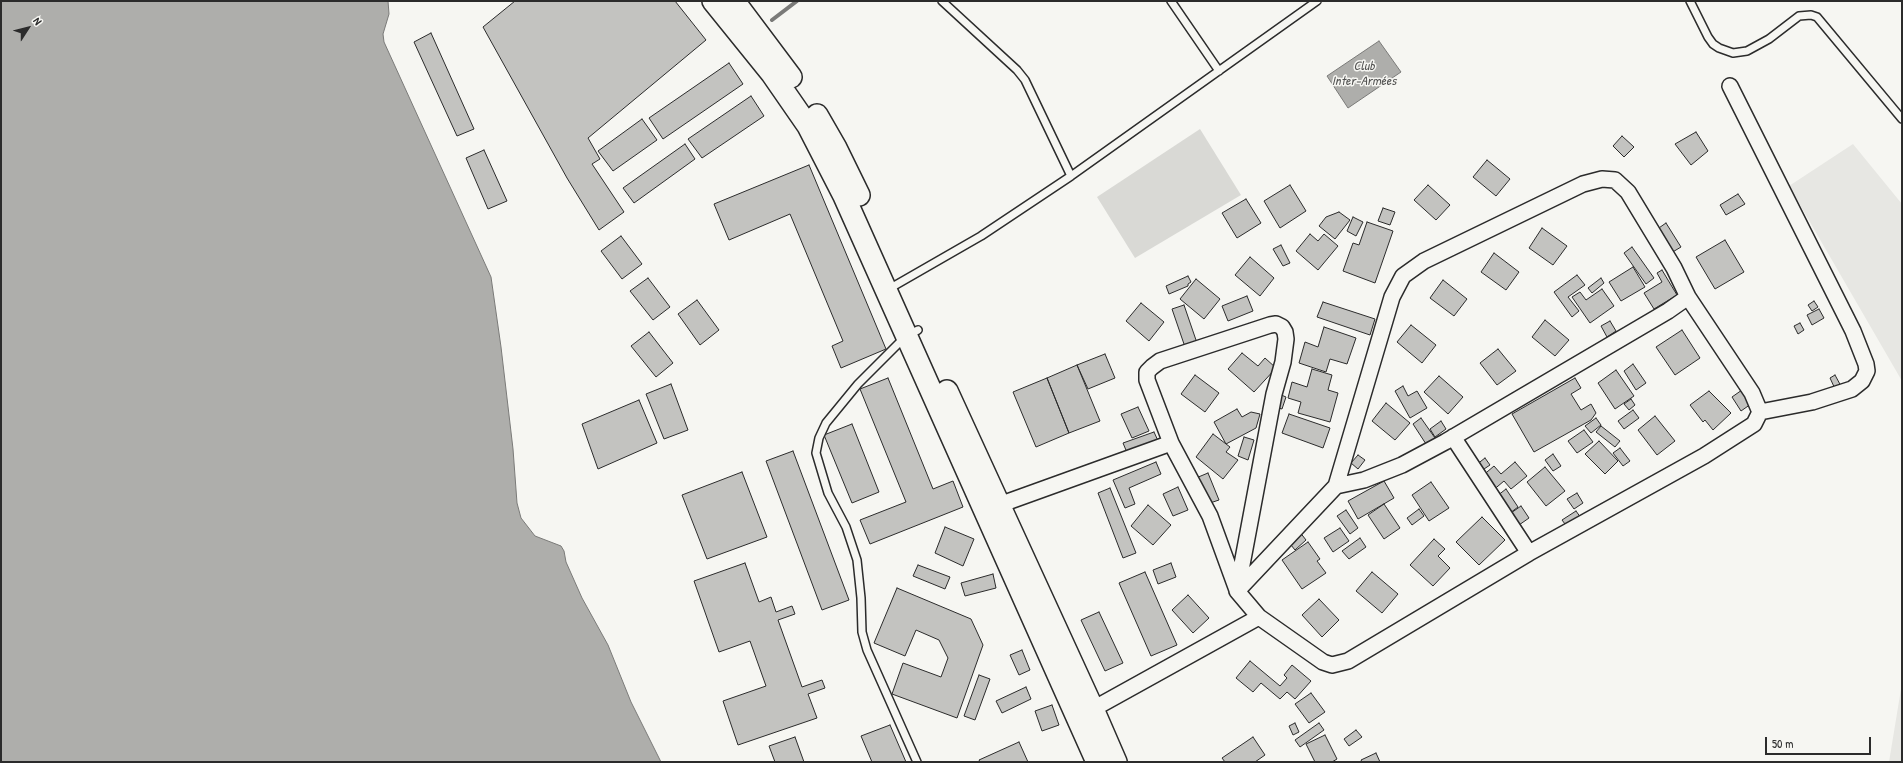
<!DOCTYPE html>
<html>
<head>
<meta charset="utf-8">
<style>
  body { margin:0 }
  #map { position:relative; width:1903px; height:763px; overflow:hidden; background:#f6f6f2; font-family:"Patrick Hand",sans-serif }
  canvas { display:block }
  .frame { position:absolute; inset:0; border:2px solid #2b2b2b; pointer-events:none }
  .north { position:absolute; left:8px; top:8px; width:40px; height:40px; -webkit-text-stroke:3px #f6f6f2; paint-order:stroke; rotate:54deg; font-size:11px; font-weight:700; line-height:16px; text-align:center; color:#2b2b2b }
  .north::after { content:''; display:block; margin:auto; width:14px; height:18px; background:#2b2b2b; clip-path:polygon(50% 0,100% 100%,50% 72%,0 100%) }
  .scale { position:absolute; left:1765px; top:737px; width:106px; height:18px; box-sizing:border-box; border:2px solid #2b2b2b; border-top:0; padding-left:5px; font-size:12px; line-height:14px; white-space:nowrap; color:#2b2b2b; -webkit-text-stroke:3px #f6f6f2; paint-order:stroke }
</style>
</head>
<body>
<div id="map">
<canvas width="1903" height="763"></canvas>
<div class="frame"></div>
<div class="north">N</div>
<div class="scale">50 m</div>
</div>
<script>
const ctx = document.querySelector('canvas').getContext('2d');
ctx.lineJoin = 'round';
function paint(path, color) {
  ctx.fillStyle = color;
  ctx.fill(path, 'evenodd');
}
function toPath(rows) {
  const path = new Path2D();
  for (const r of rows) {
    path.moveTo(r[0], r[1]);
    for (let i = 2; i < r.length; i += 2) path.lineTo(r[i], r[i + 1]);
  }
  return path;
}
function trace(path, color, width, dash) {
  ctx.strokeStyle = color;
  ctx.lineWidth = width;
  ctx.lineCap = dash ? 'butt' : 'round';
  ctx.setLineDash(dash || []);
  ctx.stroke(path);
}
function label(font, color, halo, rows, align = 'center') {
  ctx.font = font + ' "Patrick Hand",sans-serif';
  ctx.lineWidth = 3;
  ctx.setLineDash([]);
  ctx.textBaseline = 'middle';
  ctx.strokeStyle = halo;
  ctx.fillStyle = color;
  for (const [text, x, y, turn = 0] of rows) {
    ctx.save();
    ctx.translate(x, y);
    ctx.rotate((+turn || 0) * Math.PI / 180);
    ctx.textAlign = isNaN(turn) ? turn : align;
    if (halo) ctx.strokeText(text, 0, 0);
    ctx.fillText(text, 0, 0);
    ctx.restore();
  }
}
paint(toPath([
  [1853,144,1902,204,1902,381,1789,186],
  [1902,683,1902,762,1889,762]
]), '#e7e7e3');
paint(toPath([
  [1200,129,1241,195,1135,258,1097,197]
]), '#d9d9d5');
const water = toPath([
  [1,1,388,1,389,14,383,34,384,42,491,277,501,347,513,449,517,503,521,518,535,536,561,546,564,551,566,562,582,598,608,645,631,702,661,762,1,762,1,1],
  [1379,41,1401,72,1348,108,1327,76,1379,41]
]);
paint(water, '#aeaeab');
trace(water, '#7a7a78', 1);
trace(toPath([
  [772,20,797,1]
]), '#7a7a78', 4);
const building = toPath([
  [515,1,675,1,706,40,588,138,600,159,592,164,624,212,599,230,567,178,483,27,515,1],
  [431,33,474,129,457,136,414,42,431,33],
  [729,63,743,84,663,139,649,118,729,63],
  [751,96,764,116,702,158,688,139,751,96],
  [642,119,657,140,613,171,598,151,642,119],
  [1696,132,1708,151,1691,165,1675,144,1696,132],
  [1622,136,1634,147,1624,157,1613,146,1622,136],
  [685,144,695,159,634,203,623,188,685,144],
  [484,150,507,201,488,209,466,158,484,150],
  [1487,160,1510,179,1496,196,1473,177,1487,160],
  [809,165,886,349,841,368,832,346,843,341,790,214,729,240,714,204,809,165],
  [1290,185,1306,211,1280,228,1264,201,1290,185],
  [1428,185,1450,205,1436,220,1414,200,1428,185],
  [1738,194,1745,204,1726,215,1720,205,1738,194],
  [1246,199,1261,223,1237,238,1222,213,1246,199],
  [1383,208,1395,212,1390,225,1378,221,1383,208],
  [1339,212,1350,220,1335,239,1319,226,1326,217,1339,212],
  [1353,217,1363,222,1356,236,1347,231,1353,217],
  [1367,222,1393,231,1375,283,1343,271,1353,243,1359,245,1367,222],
  [1666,223,1681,247,1671,253,1656,230,1666,223],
  [1542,228,1567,246,1553,265,1529,248,1542,228],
  [1310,234,1318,241,1324,234,1338,246,1318,270,1296,251,1310,234],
  [621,236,642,264,622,279,601,251,621,236],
  [1725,240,1744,272,1715,289,1696,257,1725,240],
  [1281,245,1290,263,1283,266,1273,249,1281,245],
  [1632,247,1654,278,1646,284,1624,253,1632,247],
  [1494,253,1519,272,1506,290,1481,272,1494,253],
  [1250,257,1274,278,1260,296,1235,275,1250,257],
  [1633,267,1645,287,1621,301,1609,282,1633,267],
  [1662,270,1677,295,1654,309,1644,293,1662,282,1657,273,1662,270],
  [1577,275,1585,285,1568,297,1579,311,1572,317,1554,292,1577,275],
  [1188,276,1191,282,1188,284,1188,286,1169,294,1166,286,1188,276],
  [648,278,670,307,653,320,630,291,648,278],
  [1601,278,1604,283,1592,293,1588,288,1601,278],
  [1196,279,1220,299,1204,319,1180,299,1196,279],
  [1443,280,1467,299,1454,316,1430,298,1443,280],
  [1602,289,1614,306,1590,323,1572,297,1580,292,1586,300,1602,289],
  [1247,296,1253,311,1228,321,1222,306,1247,296],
  [697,300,719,330,700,345,678,314,697,300],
  [1814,301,1818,307,1812,311,1808,305,1814,301],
  [1323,302,1375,319,1370,335,1317,317,1323,302],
  [1141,303,1164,322,1149,341,1126,321,1141,303],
  [1184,305,1197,343,1185,347,1172,309,1184,305],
  [1819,309,1824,318,1812,325,1807,315,1819,309],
  [1545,320,1569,340,1555,356,1532,337,1545,320],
  [1610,321,1616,331,1607,337,1601,326,1610,321],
  [1800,323,1804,330,1798,334,1794,326,1800,323],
  [1411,325,1436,345,1422,363,1397,342,1411,325],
  [1324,327,1356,338,1347,364,1330,359,1326,372,1299,363,1305,342,1318,347,1324,327],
  [1682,330,1700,358,1675,375,1656,347,1682,330],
  [649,332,673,363,656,377,631,346,649,332],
  [1498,349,1516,371,1497,385,1480,363,1498,349],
  [1242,353,1258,366,1265,358,1276,368,1254,392,1228,369,1242,353],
  [1105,354,1115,378,1088,389,1077,365,1105,354],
  [1633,364,1646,383,1636,390,1624,371,1633,364],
  [1077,365,1100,421,1069,433,1047,378,1077,365],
  [1312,369,1332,375,1328,390,1338,393,1330,422,1298,413,1301,402,1288,398,1292,382,1307,387,1312,369],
  [1616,370,1634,396,1615,409,1598,383,1616,370],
  [1195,375,1219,393,1205,412,1181,394,1195,375],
  [1835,375,1842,388,1836,391,1830,378,1835,375],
  [1439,376,1463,397,1448,414,1424,392,1439,376],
  [888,378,933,489,953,481,963,507,870,544,860,520,906,502,860,389,888,378],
  [1047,378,1069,433,1036,447,1013,392,1047,378],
  [1575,378,1581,388,1571,394,1581,410,1591,404,1596,413,1591,420,1534,452,1512,414,1575,378],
  [671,384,688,430,664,439,646,394,671,384],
  [1403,386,1408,396,1417,391,1427,408,1410,418,1395,391,1403,386],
  [1742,390,1751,404,1741,411,1732,397,1742,390],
  [1709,391,1731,413,1713,430,1705,420,1703,422,1690,405,1709,391],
  [1279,394,1286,397,1282,409,1275,407,1279,394],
  [1631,399,1635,405,1629,410,1624,404,1631,399],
  [639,400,657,443,598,469,582,424,639,400],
  [1386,403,1410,423,1395,440,1372,421,1386,403],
  [1138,407,1149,431,1132,438,1121,414,1138,407],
  [1237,409,1242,417,1251,412,1260,414,1256,428,1226,444,1214,422,1237,409],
  [1633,410,1639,418,1624,429,1618,421,1633,410],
  [1289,414,1330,428,1323,448,1282,433,1289,414],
  [1655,416,1675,441,1657,455,1638,430,1655,416],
  [1421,418,1435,438,1426,444,1413,424,1421,418],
  [1596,418,1601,425,1591,433,1585,426,1596,418],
  [1441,421,1446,429,1435,437,1430,429,1441,421],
  [852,424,879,492,852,503,824,435,852,424],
  [1601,426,1620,441,1615,447,1596,432,1601,426],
  [1584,430,1593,442,1577,453,1568,441,1584,430],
  [1154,432,1159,443,1128,455,1123,443,1154,432],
  [1213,434,1230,447,1226,452,1238,460,1223,479,1196,457,1213,434],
  [1244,437,1254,440,1248,460,1238,456,1244,437],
  [1599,441,1618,461,1605,474,1585,454,1599,441],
  [1620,448,1630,461,1623,466,1613,453,1620,448],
  [793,451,849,600,822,610,766,461,793,451],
  [1553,454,1561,466,1553,471,1545,460,1553,454],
  [1358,455,1365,460,1358,469,1351,463,1358,455],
  [1485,458,1490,465,1481,471,1476,465,1485,458],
  [1156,462,1161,474,1129,488,1135,504,1125,508,1113,480,1156,462],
  [1515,462,1527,476,1511,489,1504,481,1491,492,1480,478,1494,466,1501,474,1515,462],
  [1545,467,1565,491,1546,506,1527,482,1545,467],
  [742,472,767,537,707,559,682,495,742,472],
  [1208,473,1219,500,1207,504,1196,478,1208,473],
  [1384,481,1394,498,1358,519,1348,501,1384,481],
  [1431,482,1449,508,1429,521,1412,495,1431,482],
  [1178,487,1188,510,1173,516,1163,494,1178,487],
  [1110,488,1136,553,1123,558,1098,493,1110,488],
  [1506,489,1518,507,1510,513,1497,496,1506,489],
  [1577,493,1583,503,1574,509,1567,499,1577,493],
  [1384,504,1400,528,1384,539,1368,515,1384,504],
  [1148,505,1171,525,1153,545,1131,526,1148,505],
  [1521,506,1529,518,1519,525,1511,513,1521,506],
  [1419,509,1424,516,1412,525,1407,518,1419,509],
  [1346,510,1358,528,1350,534,1337,516,1346,510],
  [1576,511,1581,518,1568,528,1562,520,1576,511],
  [1482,517,1505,540,1479,565,1456,542,1482,517],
  [945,527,974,539,963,566,935,553,945,527],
  [1340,528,1349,541,1333,552,1324,538,1340,528],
  [1299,531,1306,540,1295,550,1287,540,1299,531],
  [1360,538,1366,547,1349,559,1342,551,1360,538],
  [1434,539,1445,549,1438,556,1450,568,1433,586,1410,565,1434,539],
  [1308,542,1320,559,1317,561,1326,573,1302,589,1282,560,1308,542],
  [745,563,759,602,771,597,776,612,792,606,795,614,778,620,802,687,822,680,825,688,808,694,817,718,738,745,723,701,766,686,750,641,719,652,694,581,745,563],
  [1171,563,1176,577,1158,584,1153,570,1171,563],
  [918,565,950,577,945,589,913,576,918,565],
  [1145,572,1177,645,1151,656,1119,583,1145,572],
  [1372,572,1398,594,1382,613,1356,591,1372,572],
  [993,574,996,588,965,596,961,583,993,574],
  [897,588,971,619,983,645,957,718,892,694,903,663,941,677,948,658,939,640,916,630,905,656,874,643,897,588],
  [1188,595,1209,618,1193,633,1172,610,1188,595],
  [1319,599,1339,620,1322,637,1302,615,1319,599],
  [1099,612,1123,663,1105,671,1081,620,1099,612],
  [1022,650,1030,670,1019,675,1010,655,1022,650],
  [1250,661,1280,686,1287,678,1284,675,1292,665,1311,681,1295,699,1287,692,1280,699,1261,683,1253,692,1236,678,1250,661],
  [979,675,990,679,975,720,964,716,979,675],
  [1026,687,1031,699,1002,713,996,701,1026,687],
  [1311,693,1325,712,1309,723,1295,704,1311,693],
  [1052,705,1059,725,1042,731,1035,711,1052,705],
  [1295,723,1299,732,1293,735,1289,726,1295,723],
  [1319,723,1324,730,1300,747,1295,740,1319,723],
  [890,725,906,762,872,762,861,736,890,725],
  [1356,730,1362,737,1349,746,1344,739,1356,730],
  [1325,735,1337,759,1332,762,1315,762,1306,744,1325,735],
  [795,737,804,762,775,762,769,746,795,737],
  [1253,737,1265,755,1255,762,1225,762,1222,758,1253,737],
  [1019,742,1028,762,980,762,979,760,1019,742],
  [1376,753,1380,762,1362,762,1361,760,1376,753]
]);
paint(building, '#c3c3c0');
trace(building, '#2b2b2b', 1);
const service = toPath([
  [942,1,1017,70,1025,80,1071,176],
  [1171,1,1219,71],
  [1690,1,1708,37,1713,44,1719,48,1733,53,1747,51,1769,39,1799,16,1811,15,1817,17,1902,119],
  [887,290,981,236,1071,176,1317,1],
  [917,762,867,650,862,632,861,598,857,560,846,527,828,493,816,453,819,438,826,423,858,384,906,336,918,330]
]);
const minor = toPath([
  [1730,86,1853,331,1866,364,1867,371,1862,381,1852,389,1812,402,1760,412],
  [1453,437,1529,553],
  [1171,443,1147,380,1147,372,1152,367,1160,361,1270,325,1276,324,1282,327,1285,332,1286,339,1283,362,1274,394,1237,591],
  [999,505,1171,443,1210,516,1237,590],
  [1259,617,1323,662,1332,665,1348,661,1529,553,1704,456,1754,424,1760,412,1752,393,1688,297],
  [1093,709,1259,617,1237,591,1336,486,1392,297,1403,276,1424,261,1583,184,1602,179,1615,180,1628,192,1674,268,1688,297,1668,311,1445,442,1402,465,1364,480,1336,486]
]);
const secondary = toPath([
  [713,1,772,74,808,126,844,196,1097,762],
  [734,1,791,77],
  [817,115,836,148,859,195],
  [947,391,1093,709,1116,762]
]);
trace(service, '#2b2b2b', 10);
trace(minor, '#2b2b2b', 18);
trace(secondary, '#2b2b2b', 24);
trace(service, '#f6f6f2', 7);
trace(minor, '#f6f6f2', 15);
trace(secondary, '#f6f6f2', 21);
label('italic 13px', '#525251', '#f6f6f2', [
  ["Club",1364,67],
  ["Inter-Armées",1364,82]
]);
</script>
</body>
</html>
